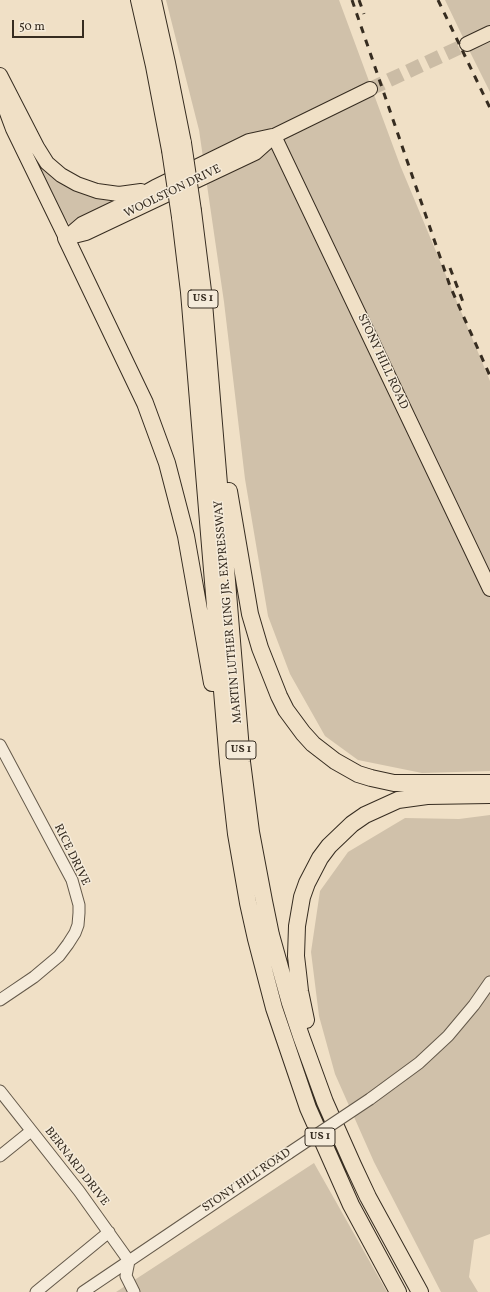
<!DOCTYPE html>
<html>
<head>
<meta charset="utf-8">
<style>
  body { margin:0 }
  #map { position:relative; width:490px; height:1292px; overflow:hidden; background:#f0e0c6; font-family:Vollkorn,serif }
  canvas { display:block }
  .scale { position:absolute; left:12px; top:20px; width:72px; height:18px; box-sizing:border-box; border:2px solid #362c20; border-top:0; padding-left:5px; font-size:12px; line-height:14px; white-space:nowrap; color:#362c20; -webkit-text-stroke:3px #f5ebda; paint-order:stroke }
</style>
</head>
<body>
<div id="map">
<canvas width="490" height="1292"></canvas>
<div class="scale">50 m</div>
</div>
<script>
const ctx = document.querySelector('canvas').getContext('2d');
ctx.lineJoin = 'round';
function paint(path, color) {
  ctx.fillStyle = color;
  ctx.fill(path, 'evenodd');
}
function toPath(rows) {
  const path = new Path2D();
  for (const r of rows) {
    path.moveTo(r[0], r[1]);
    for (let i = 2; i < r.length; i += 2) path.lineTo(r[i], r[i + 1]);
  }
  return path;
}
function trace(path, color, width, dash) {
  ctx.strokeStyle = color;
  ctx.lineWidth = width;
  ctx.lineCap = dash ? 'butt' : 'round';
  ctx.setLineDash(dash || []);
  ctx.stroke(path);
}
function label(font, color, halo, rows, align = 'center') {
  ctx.font = font + ' Vollkorn,serif';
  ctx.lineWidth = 3;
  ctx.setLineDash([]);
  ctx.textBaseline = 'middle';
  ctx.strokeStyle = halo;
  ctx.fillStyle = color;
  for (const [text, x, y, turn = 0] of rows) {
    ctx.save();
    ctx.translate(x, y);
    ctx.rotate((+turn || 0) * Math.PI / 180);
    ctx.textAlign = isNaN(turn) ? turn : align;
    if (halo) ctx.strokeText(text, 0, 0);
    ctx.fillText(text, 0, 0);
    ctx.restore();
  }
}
paint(toPath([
  [166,0,339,0,400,165,490,381,490,771,422,773,358,760,325,736,290,674,268,616,245,479,224,302,199,130],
  [445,0,490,0,490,92,470,52],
  [40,161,111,198,112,204,72,225,70,225,64,217,37,162],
  [490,815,490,1234,474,1240,469,1277,478,1292,441,1292,374,1162,335,1074,319,1016,311,952,320,891,348,852,405,818,459,819],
  [314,1163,387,1292,116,1292]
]), '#d0c1aa');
trace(toPath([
  [370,89,467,44]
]), '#cbbca5', 14, [14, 7]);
const minor = toPath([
  [0,745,72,880,79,905,79,913,78,925,75,933,68,944,59,956,34,977,0,1000],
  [0,1091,79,1191,129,1261,126,1276,134,1292],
  [370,1099,419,1063,448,1036,474,1005,490,982],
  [0,1156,31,1131],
  [36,1292,109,1232],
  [83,1292,289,1153]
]);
const major = toPath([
  [467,44,490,33],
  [0,75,37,147,47,163,61,175,77,184,97,191,119,194,141,191],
  [0,94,13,129,66,238],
  [274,136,490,589],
  [68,236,82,224,132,200,155,187,249,141,272,136],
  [66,238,86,233,255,153,274,136,370,89]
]);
const highway = toPath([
  [139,0,154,66,170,150],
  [153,0,167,63,183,143],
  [193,211,203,291,242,762,251,832,264,901,271,935,290,1003,301,1036,325,1102,353,1165,368,1197,420,1292],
  [180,217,189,292,228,763,236,834,248,903,256,939,274,1008,308,1108,351,1205,398,1292],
  [66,238,145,403,167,463,186,536,212,683],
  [229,491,250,614,260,648,279,696,286,710,303,733,313,744,335,761,358,774,371,778,394,783,490,783],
  [306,1020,300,991,298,973,296,956,297,926,302,897,307,883,320,858,329,846,352,824,365,815,398,800,427,796,490,795]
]);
trace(minor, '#64594a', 13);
trace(major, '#362c20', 16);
trace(highway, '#362c20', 18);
trace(minor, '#f5ebda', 11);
trace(major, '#f0e0c6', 14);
trace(highway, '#f0e0c6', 16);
trace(toPath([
  [352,0,450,286,490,376],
  [359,0,364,14],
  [438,0,490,108],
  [450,268,465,307]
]), '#362c20', 3, [7, 7]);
const minorBridge = toPath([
  [289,1153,370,1099]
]);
const highwayBridge = toPath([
  [183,143,193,211],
  [170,150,180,217]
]);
trace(minorBridge, '#64594a', 13, []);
trace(highwayBridge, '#362c20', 18, []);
trace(minorBridge, '#f5ebda', 11);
trace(highwayBridge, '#f0e0c6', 16);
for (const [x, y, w] of [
  [203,299,30],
  [241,750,30],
  [320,1137,30]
]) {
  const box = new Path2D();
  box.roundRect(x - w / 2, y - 9, w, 18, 3);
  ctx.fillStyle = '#f5ebda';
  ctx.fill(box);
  trace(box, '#362c20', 1);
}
label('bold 11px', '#362c20', null, [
  ["US 1",203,299],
  ["US 1",241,750],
  ["US 1",320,1137]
]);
label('12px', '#362c20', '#f5ebda', [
  ["WOOLSTON DRIVE",173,192,-26],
  ["STONY HILL ROAD",382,362,65],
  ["MARTIN LUTHER KING JR. EXPRESSWAY",229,612,-95],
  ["RICE DRIVE",71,855,64],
  ["BERNARD DRIVE",76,1167,52],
  ["STONY HILL ROAD",247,1181,-34]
]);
</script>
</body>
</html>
